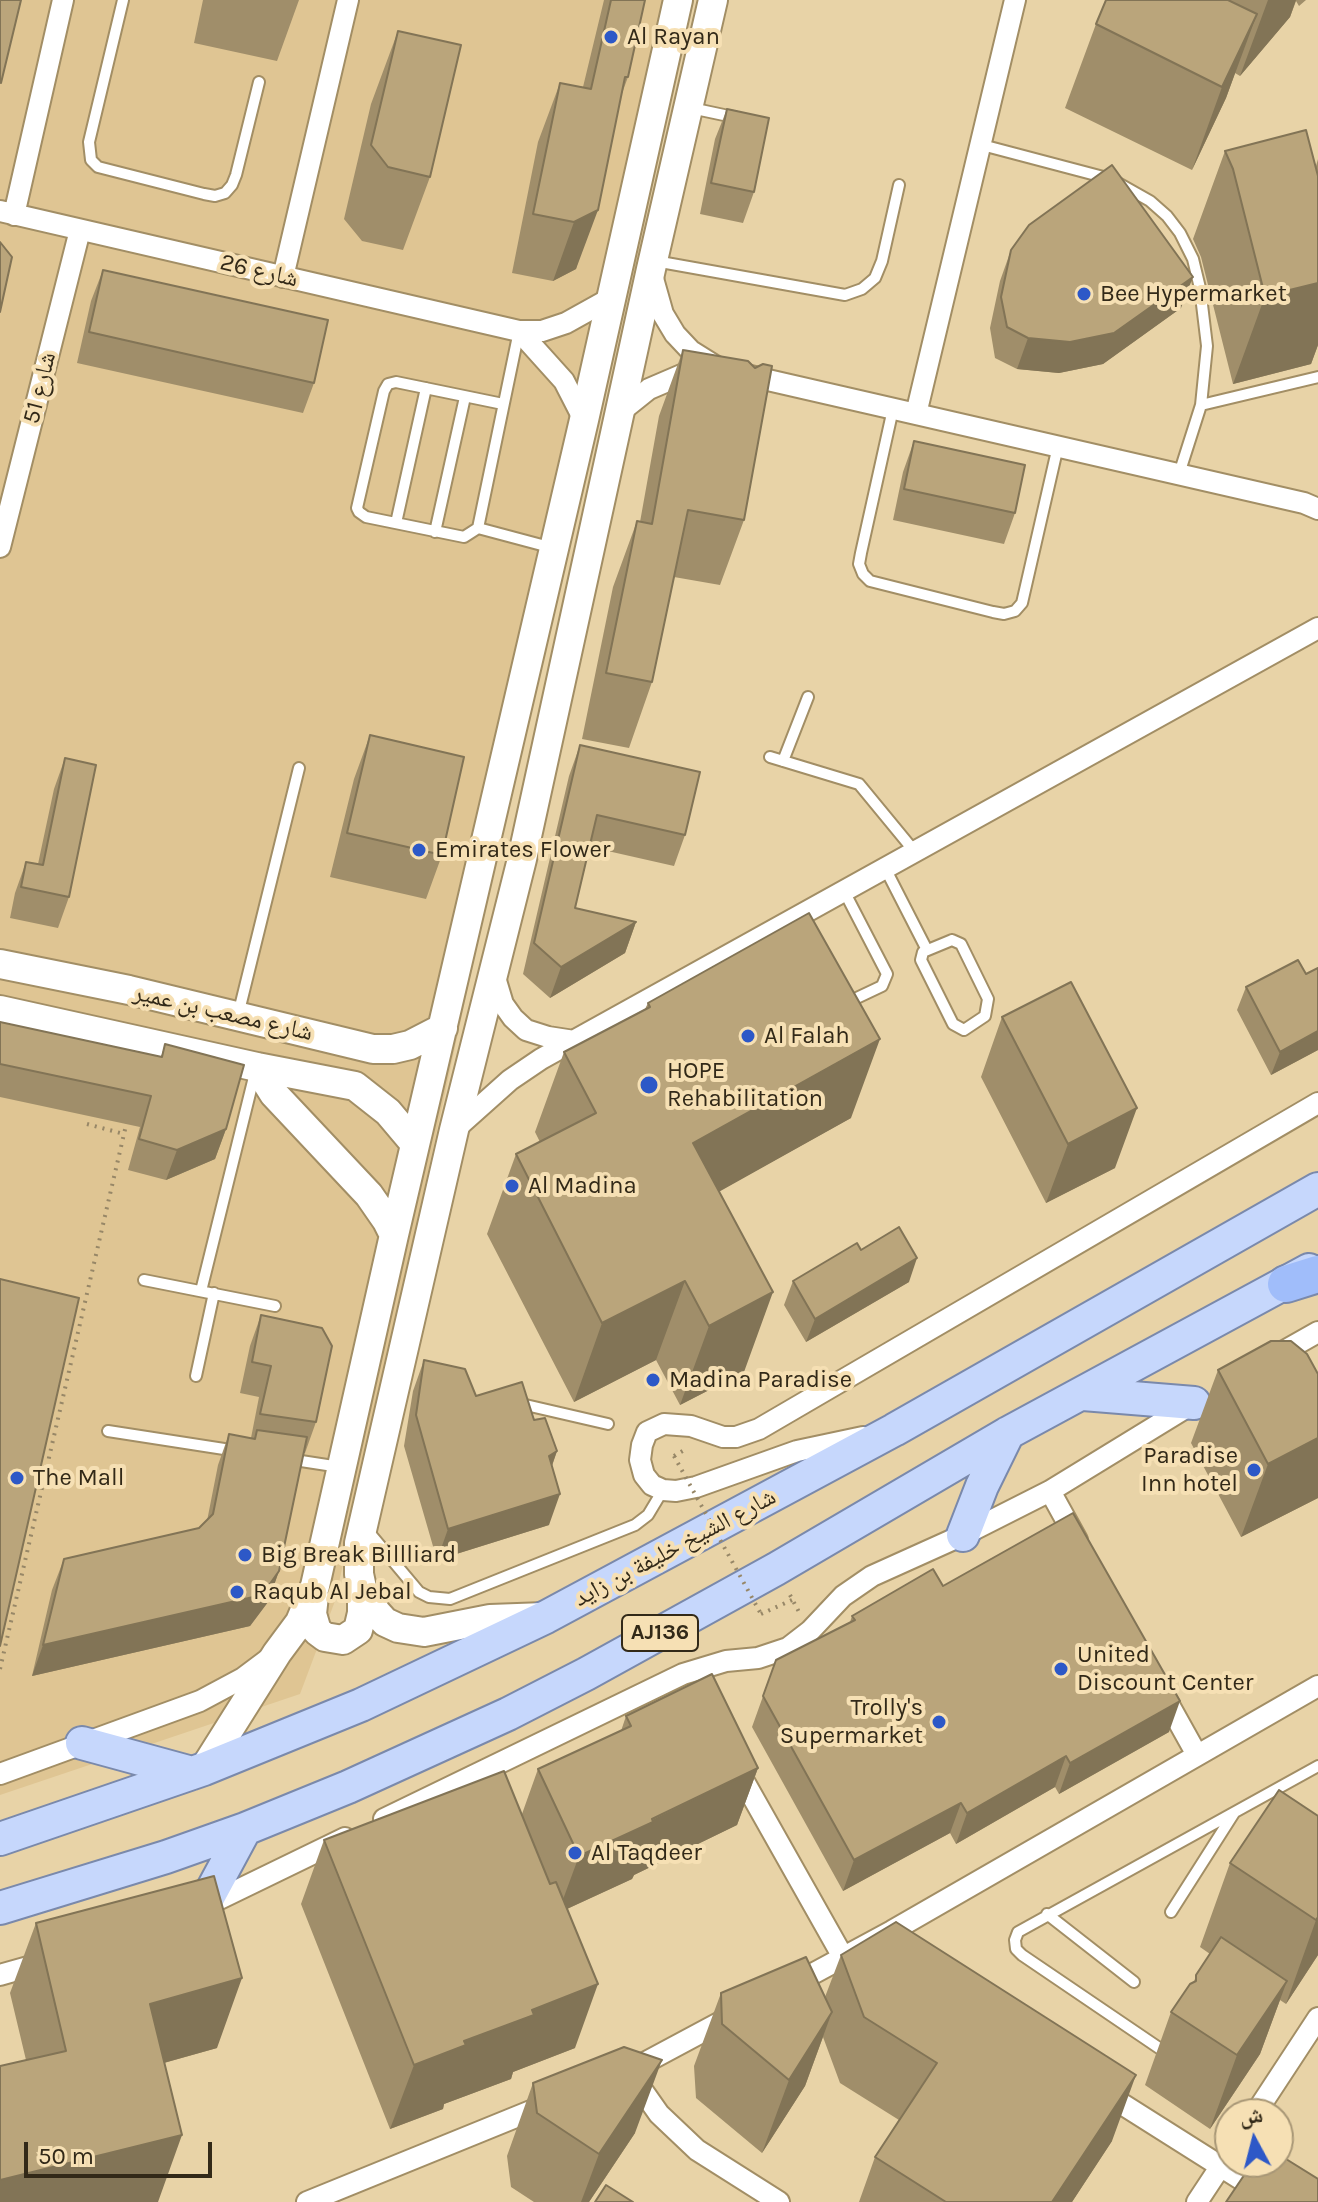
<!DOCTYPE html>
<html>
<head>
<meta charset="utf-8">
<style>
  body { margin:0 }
  #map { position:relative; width:1318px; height:2202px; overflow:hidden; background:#e8d3a7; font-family:Karla,"Noto Naskh Arabic",sans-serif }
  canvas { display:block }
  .north { position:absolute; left:1214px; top:2098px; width:80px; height:80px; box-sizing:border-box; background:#f6e0b4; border:2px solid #a89776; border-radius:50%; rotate:353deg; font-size:22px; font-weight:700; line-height:32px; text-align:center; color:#322918 }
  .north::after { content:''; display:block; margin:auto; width:28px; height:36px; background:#2d58c7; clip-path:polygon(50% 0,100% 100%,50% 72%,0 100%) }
  .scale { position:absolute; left:24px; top:2142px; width:188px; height:36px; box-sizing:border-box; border:4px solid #322918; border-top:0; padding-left:10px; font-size:24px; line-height:28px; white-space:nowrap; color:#322918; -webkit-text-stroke:6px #f6e0b4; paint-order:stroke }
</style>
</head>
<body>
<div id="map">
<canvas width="1318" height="2202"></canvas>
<div class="north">ش</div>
<div class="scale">50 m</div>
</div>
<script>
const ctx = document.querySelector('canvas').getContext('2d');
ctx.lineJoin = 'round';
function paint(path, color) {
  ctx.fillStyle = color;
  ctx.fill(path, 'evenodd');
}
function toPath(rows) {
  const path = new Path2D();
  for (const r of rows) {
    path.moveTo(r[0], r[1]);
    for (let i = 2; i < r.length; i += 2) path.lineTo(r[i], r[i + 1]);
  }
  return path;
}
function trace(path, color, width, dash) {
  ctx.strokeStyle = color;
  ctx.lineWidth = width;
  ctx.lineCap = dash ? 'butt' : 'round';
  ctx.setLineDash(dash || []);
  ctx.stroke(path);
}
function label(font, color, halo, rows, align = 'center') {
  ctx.font = font + ' Karla,"Noto Naskh Arabic",sans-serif';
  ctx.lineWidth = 8;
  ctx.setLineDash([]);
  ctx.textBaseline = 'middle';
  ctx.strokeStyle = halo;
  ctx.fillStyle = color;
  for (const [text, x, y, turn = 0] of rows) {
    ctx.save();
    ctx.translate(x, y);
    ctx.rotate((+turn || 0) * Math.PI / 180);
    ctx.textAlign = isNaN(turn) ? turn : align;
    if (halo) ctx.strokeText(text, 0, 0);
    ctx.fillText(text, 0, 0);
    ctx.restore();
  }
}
paint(toPath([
  [0,0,690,0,498,849,335,1601,300,1694,0,1795]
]), '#dfc593');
const lane = toPath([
  [123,0,89,142,91,160,98,167,204,194,215,196,225,193,232,185,236,175,259,82],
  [691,108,738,118],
  [982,145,1111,179,1150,201,1167,216,1180,233,1193,259,1200,288,1207,346,1201,405,1179,474],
  [655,261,845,295,862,289,875,278,882,261,899,185],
  [503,404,396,382,388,384,384,391,357,508,359,512,366,517,464,537,478,528,519,331],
  [1201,405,1318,377],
  [893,409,861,553,859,564,863,574,870,581,993,612,1004,614,1015,611,1022,603,1058,446],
  [396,523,426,388],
  [478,528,553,548],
  [435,532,465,397],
  [770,757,859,784,915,852],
  [783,761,808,697],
  [885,868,927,950],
  [952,940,961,944,988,999,985,1016,964,1030,953,1024,921,960,923,952,952,940],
  [844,1004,882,986,887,974,844,891],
  [238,1015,299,768],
  [144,1280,275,1306],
  [201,1291,255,1073],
  [196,1376,214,1293],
  [517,1403,608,1424],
  [108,1431,237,1451],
  [288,1459,340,1467],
  [367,1530,419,1592,429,1597,450,1599,635,1525,648,1515,663,1490],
  [1171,1912,1234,1813],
  [1047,1914,1134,1982],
  [1162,2050,1022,1955,1016,1949,1015,1940,1018,1932,1318,1766]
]);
const street = toPath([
  [0,211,519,331,542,331,566,323,611,298],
  [14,215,63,0],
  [652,275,663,314,675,334,691,351,715,366],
  [283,277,348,0],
  [519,331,564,381,584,420],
  [746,375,1304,503,1318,509],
  [619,413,649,389,698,368],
  [916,414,1015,0],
  [0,547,80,230],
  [494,974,503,1004,513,1018,526,1030,548,1037,574,1041],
  [454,1130,510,1080,541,1059,1318,628],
  [1272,1358,1318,1332],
  [863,1437,797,1451,696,1487,676,1491,663,1490,652,1485,644,1475,640,1460,642,1445,647,1432,664,1424,691,1426,723,1437,736,1437,759,1429,1318,1103],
  [1050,1491,1077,1540],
  [1163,1694,1197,1755],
  [737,1769,843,1957],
  [0,1774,200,1701,243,1678,267,1660],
  [384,1819,683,1674,726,1661,758,1658,788,1648,810,1631,843,1596,872,1576,963,1535,1050,1491,1192,1404],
  [205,1906,345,1838],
  [0,1975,42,1963],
  [792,1985,892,1931,1318,1686],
  [633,2069,732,2016],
  [633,2077,659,2114,697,2150,779,2202],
  [1103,2092,1277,2202],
  [1255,2114,1318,2018],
  [307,2202,548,2104],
  [1197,2202,1230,2152]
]);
const secondary = toPath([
  [0,964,129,990,373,1049,393,1049,410,1045,443,1028],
  [0,1010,257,1067,355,1086,388,1112,415,1144],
  [257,1067,274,1094,369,1195,387,1221,394,1235],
  [314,1595,312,1614,317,1631,325,1637,343,1640,358,1630,362,1613,362,1589],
  [545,1617,490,1619,424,1632,398,1628,385,1622,376,1612,362,1588,359,1574,359,1543,454,1130,522,859,651,269,713,0],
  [204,1769,277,1653,300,1622,315,1586,394,1235,584,420,678,0]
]);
const primary = toPath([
  [1083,1394,1194,1403],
  [963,1535,982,1486,1008,1433],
  [82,1743,192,1773],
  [0,1839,204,1769,361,1705,546,1617,894,1430,1318,1189],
  [203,1907,245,1829],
  [0,1908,166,1857,245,1829,348,1787,508,1714,586,1674,776,1569,1008,1433,1309,1270]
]);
const highway = toPath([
  [1286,1284,1318,1274]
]);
trace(lane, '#a28e65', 14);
trace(street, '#a28e65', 24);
trace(secondary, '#a28e65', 32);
trace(primary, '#7a89ab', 36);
trace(highway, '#7a89ab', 40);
trace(toPath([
  [87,1124,124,1134],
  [674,1456,686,1449],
  [790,1595,799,1612],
  [761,1614,792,1600],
  [0,1669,127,1121]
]), '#978767', 4, [2, 6]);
trace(lane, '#fff', 10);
trace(street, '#fff', 20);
trace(secondary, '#fff', 28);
trace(primary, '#c6d7fc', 32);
trace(highway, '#a0bdfa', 36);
trace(toPath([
  [674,1456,761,1614]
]), '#978767', 4, [2, 6]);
paint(toPath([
  [203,0,299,0,277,61,194,43],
  [604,0,645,0,628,77,621,96,576,269,553,281,512,273,538,142,560,83,583,87],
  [1106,0,1306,0,1299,6,1296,1,1290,17,1240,76,1235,73,1226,98,1192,170,1065,108,1096,24],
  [398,31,430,177,403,250,362,241,344,219,371,104],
  [727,109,754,192,743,223,700,214,715,139],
  [1225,151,1316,166,1318,159,1318,345,1311,364,1233,384,1201,257,1193,239],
  [1011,250,1181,308,1103,364,1059,373,1017,369,995,358,990,328,1000,281],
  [103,270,314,383,303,413,77,363,91,301],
  [683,350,744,520,720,585,674,577,652,682,629,748,582,739,613,587,637,521,640,522,659,416],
  [914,441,1015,513,1004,544,893,520,903,472],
  [370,735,442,855,426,899,330,877,354,779],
  [580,745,685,835,674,866,590,847,575,908,636,922,625,953,550,998,523,974,569,776],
  [65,758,69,897,58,928,10,918,15,893,26,862,38,864,54,789],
  [1318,968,1318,1050,1271,1075,1237,1010,1246,987,1306,974],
  [648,1003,851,1118,719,1191,744,1372,680,1405,656,1360,574,1402,487,1234,516,1154,540,1142,535,1132,564,1052,645,1009],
  [1002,1017,1115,1168,1046,1203,981,1077],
  [0,1022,161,1057,165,1044,226,1129,215,1159,166,1180,128,1170,140,1127,0,1097],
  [861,1250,909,1282,806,1342,784,1305,793,1281],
  [261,1315,316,1422,305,1453,304,1453,279,1571,268,1602,250,1626,32,1676,52,1590,64,1559,199,1528,207,1521,218,1465,229,1434,251,1438,259,1397,240,1393,250,1346],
  [424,1360,476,1396,534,1420,557,1451,552,1466,549,1525,437,1560,404,1446,413,1391],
  [1218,1370,1318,1498,1241,1537,1191,1443],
  [943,1586,1169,1732,1059,1794,1055,1787,956,1844,950,1833,843,1891,752,1727,776,1660,850,1622,852,1616],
  [626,1716,758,1768,737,1825,634,1875,632,1879,567,1909,575,2048,513,2072,511,2079,444,2104,443,2109,390,2129,301,1904,324,1840,522,1814,538,1769,621,1731],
  [1318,1816,1318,1955,1286,2004,1280,2000,1260,2054,1210,2129,1145,2085,1171,2012,1194,1982,1196,1975,1210,1954,1200,1947,1230,1863],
  [36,1923,217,2048,164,2063,26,2060,10,1993],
  [841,1955,1112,2141,1072,2202,859,2202,875,2157,899,2120,840,2083,823,2037,805,2086,762,2153,696,2098,694,2066,721,1993,825,1997],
  [533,2083,635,2133,589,2202,534,2202,511,2187,507,2156]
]), '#a08e6a');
paint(toPath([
  [1268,0,1296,0,1290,17,1240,76],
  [1257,14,1226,98,1192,170,1222,87],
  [598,210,576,269,553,281,574,222],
  [1193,277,1181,308,1103,364,1059,373,1017,369,1028,338],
  [1318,283,1318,345,1311,364,1233,384,1265,296],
  [636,922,625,953,550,998,561,967],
  [1318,1031,1318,1050,1271,1075,1280,1052],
  [880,1039,851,1118,665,1222,693,1143],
  [1137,1108,1115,1168,1046,1203,1068,1144],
  [226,1129,215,1159,166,1180,177,1150],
  [917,1258,909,1282,806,1342,815,1319],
  [685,1281,656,1360,574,1402,602,1323],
  [773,1292,744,1372,680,1405,709,1326],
  [1318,1438,1318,1498,1241,1537,1268,1464],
  [557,1451,546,1482,549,1456],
  [560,1494,549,1525,437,1560,448,1529],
  [279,1571,268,1602,250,1626,32,1676,43,1645],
  [1180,1701,1169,1732,1059,1794,1070,1763],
  [1066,1756,1055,1787,956,1844,967,1813],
  [758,1768,737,1825,634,1875,632,1879,558,1913,579,1856],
  [961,1803,950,1833,843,1891,854,1860],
  [1318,1917,1318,1955,1286,2004,1316,1920],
  [242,1978,217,2048,124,2074,150,2004],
  [1287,1981,1260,2054,1210,2129,1237,2055],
  [598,1984,575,2048,513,2072,511,2079,444,2104,443,2109,390,2129,414,2065,532,2010],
  [832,2012,805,2086,762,2153,789,2080],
  [662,2060,635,2133,589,2202,581,2202,599,2154],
  [1136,2075,1112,2141,1072,2202,1052,2202],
  [182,2135,158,2202,0,2202,0,2180]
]), '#827456');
const building = toPath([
  [0,0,21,0,1,83,0,82,0,0],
  [611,0,645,0,628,77,625,77,598,210,574,222,533,214,560,83,591,89,611,0],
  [1106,0,1228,0,1257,14,1222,87,1096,24,1106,0],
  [398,31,461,45,430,177,388,167,371,145,398,31],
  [727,109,769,118,754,192,711,183,727,109],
  [1306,130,1318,176,1318,283,1265,296,1233,169,1225,151,1306,130],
  [1112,165,1193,277,1114,333,1070,342,1028,338,1007,327,1001,297,1011,250,1029,225,1112,165],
  [0,242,12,257,0,312,0,242],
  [103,270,328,320,314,383,89,332,103,270],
  [683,350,748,361,755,368,763,364,772,366,744,520,688,510,652,682,606,673,637,521,652,524,683,350],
  [914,441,1025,465,1015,513,904,489,914,441],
  [370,735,464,757,442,855,347,833,370,735],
  [580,745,700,772,685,835,597,815,575,908,636,922,561,967,534,943,580,745],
  [65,758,96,765,69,897,21,887,26,862,43,865,65,758],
  [809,913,880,1039,693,1143,773,1292,709,1326,685,1281,602,1323,516,1154,596,1113,564,1052,650,1007,648,1003,809,913],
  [1298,960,1306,974,1318,968,1318,1031,1280,1052,1246,987,1298,960],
  [1071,982,1137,1108,1068,1144,1002,1017,1071,982],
  [0,1022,162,1057,165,1044,244,1065,226,1129,177,1150,139,1139,151,1096,0,1064,0,1022],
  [899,1227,917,1258,815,1319,793,1281,857,1243,861,1250,899,1227],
  [0,1279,79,1298,0,1646,0,1279],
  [261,1315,322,1328,332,1346,316,1422,260,1414,271,1366,252,1362,261,1315],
  [1271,1341,1291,1341,1307,1354,1318,1374,1318,1438,1268,1464,1218,1370,1271,1341],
  [424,1360,465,1369,476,1396,522,1382,534,1420,545,1418,557,1451,549,1456,560,1494,448,1529,416,1415,424,1360],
  [257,1430,307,1437,279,1571,262,1595,43,1645,64,1559,199,1528,213,1514,229,1434,255,1439,257,1430],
  [1073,1513,1180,1701,1070,1763,1066,1756,967,1813,961,1803,854,1860,763,1696,776,1660,855,1620,852,1616,933,1569,943,1586,1073,1513],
  [712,1674,758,1768,652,1819,653,1822,579,1856,538,1769,631,1726,626,1716,712,1674],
  [504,1771,550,1884,556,1882,598,1984,532,2010,534,2015,464,2041,466,2045,414,2065,324,1840,504,1771],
  [1279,1790,1318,1816,1318,1917,1316,1920,1230,1863,1279,1790],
  [214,1876,242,1978,150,2004,182,2135,0,2180,0,2066,66,2051,36,1923,214,1876],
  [896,1922,1136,2075,1052,2202,946,2202,875,2157,937,2063,864,2017,841,1955,896,1922],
  [1221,1937,1287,1981,1237,2055,1171,2012,1190,1984,1196,1981,1196,1975,1221,1937],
  [806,1957,832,2012,789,2080,722,2024,721,1993,806,1957],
  [624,2047,662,2060,599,2154,537,2113,533,2083,624,2047],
  [1278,2154,1318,2179,1318,2202,1226,2202,1253,2162,1278,2162,1278,2154],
  [606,2185,633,2202,595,2202,606,2185]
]);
paint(building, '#baa57b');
trace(building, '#827456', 2);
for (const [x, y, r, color] of [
  [611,37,8,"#2d58c7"],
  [1084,294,8,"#2d58c7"],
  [419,850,8,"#2d58c7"],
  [748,1036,8,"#2d58c7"],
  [649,1085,10,"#2d58c7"],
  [512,1186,8,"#2d58c7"],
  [653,1380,8,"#2d58c7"],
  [1254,1470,8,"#2d58c7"],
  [17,1478,8,"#2d58c7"],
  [245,1555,8,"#2d58c7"],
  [237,1592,8,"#2d58c7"],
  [1061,1669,8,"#2d58c7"],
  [939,1722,8,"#2d58c7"],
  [575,1853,8,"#2d58c7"]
]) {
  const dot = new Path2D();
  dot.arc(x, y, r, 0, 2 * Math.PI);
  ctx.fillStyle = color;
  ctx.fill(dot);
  trace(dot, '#f6e0b4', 3);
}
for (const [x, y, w] of [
  [660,1633,76]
]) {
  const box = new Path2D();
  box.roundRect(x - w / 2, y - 18, w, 36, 6);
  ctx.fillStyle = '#f6e0b4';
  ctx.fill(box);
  trace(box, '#322918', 2);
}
label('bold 22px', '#322918', null, [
  ["AJ136",660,1633]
]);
label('24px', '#322918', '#f6e0b4', [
  ["Al Rayan",627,37],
  ["Bee Hypermarket",1100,294],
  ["Emirates Flower",435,850],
  ["Al Falah",764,1036],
  ["HOPE",667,1071],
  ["Rehabilitation",667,1099],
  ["Al Madina",528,1186],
  ["Madina Paradise",669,1380],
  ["Paradise",1238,1456,"right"],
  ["Inn hotel",1238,1484,"right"],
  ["The Mall",33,1478],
  ["Big Break Billliard",261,1555],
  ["Raqub Al Jebal",253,1592],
  ["United",1077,1655],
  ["Discount Center",1077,1683],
  ["Trolly's",923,1708,"right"],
  ["Supermarket",923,1736,"right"],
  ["Al Taqdeer",591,1853]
], 'left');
label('24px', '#322918', '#f6e0b4', [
  ["شارع 26",259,271,13],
  ["شارع 51",40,388,-76],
  ["شارع مصعب بن عمير",223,1013,13],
  ["شارع الشيخ خليفة بن زايد",675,1548,-28]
]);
</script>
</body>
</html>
